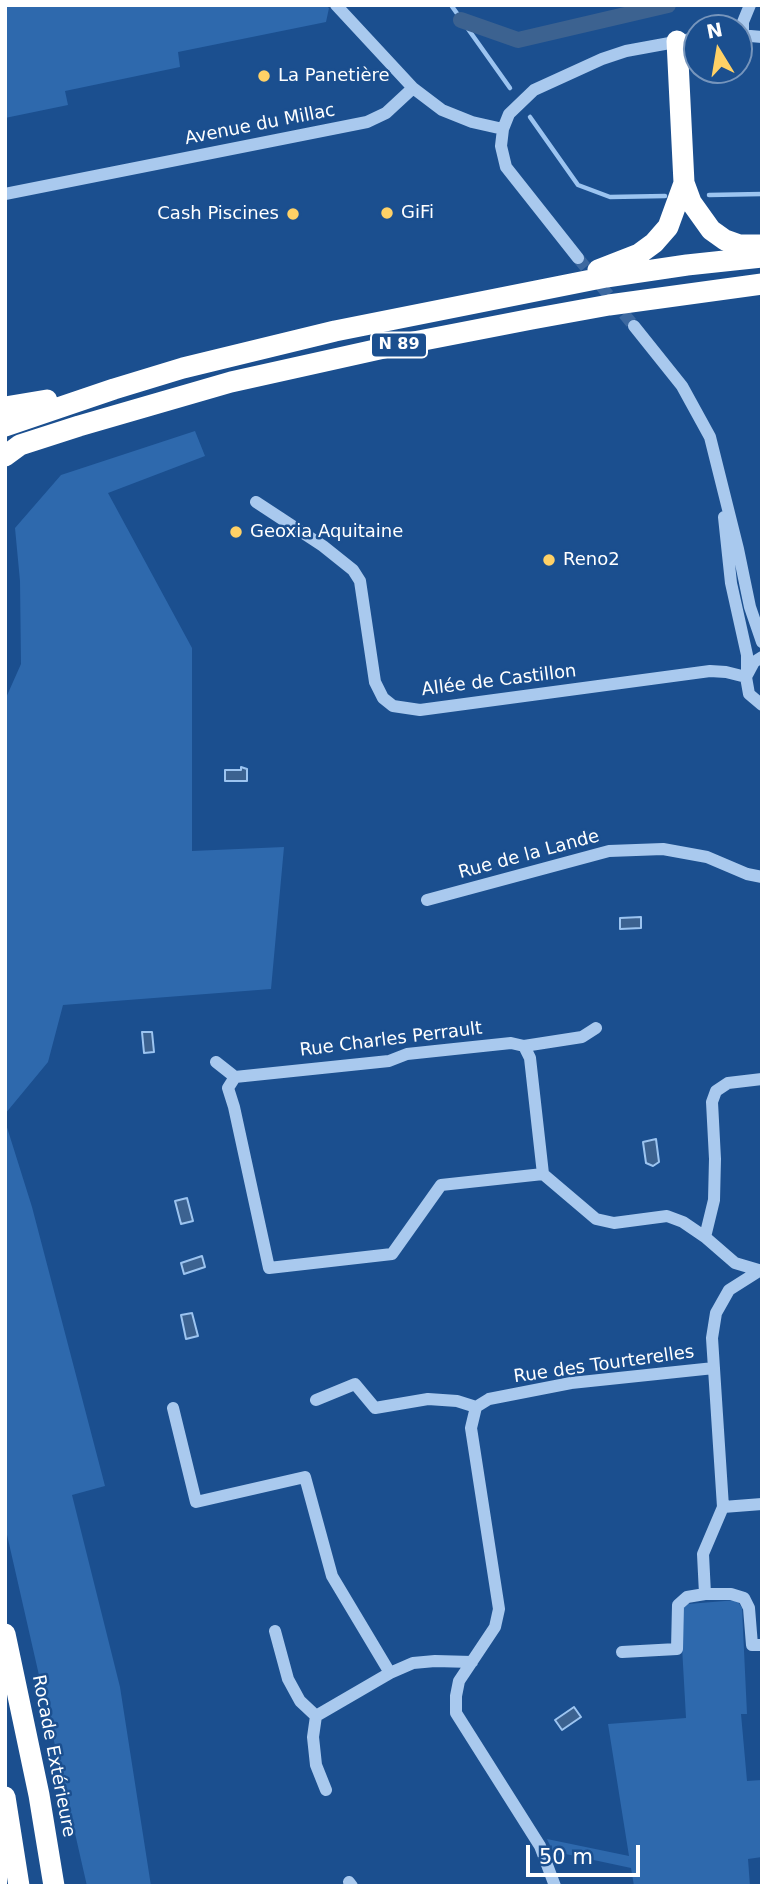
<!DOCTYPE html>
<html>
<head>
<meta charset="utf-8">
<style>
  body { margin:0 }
  #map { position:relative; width:767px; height:1891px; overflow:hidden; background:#1b4f8f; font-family:"DejaVu Sans",sans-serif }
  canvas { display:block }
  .frame { position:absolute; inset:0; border:7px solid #fff; pointer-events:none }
  .north { position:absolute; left:683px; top:14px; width:70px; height:70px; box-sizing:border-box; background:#1b4f8f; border:2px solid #7695bc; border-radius:50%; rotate:349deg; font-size:19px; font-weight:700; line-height:28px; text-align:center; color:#fff }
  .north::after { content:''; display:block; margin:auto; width:24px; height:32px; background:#ffd166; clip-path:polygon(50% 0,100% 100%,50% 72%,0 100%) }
  .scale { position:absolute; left:526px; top:1845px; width:114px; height:32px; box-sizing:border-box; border:4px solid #fff; border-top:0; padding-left:9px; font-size:21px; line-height:24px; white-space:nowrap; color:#fff; -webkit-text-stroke:5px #1b4f8f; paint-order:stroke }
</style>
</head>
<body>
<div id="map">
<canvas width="767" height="1891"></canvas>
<div class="frame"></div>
<div class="north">N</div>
<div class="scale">50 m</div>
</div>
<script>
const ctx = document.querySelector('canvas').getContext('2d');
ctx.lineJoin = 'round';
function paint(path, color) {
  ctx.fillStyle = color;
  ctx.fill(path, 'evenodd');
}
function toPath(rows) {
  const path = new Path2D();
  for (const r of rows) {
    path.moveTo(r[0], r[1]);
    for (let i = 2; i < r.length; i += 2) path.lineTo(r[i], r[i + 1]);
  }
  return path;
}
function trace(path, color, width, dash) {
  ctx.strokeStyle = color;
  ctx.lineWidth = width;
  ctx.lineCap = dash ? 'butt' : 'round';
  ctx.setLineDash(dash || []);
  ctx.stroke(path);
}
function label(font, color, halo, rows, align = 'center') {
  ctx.font = font + ' "DejaVu Sans",sans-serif';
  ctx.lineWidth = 5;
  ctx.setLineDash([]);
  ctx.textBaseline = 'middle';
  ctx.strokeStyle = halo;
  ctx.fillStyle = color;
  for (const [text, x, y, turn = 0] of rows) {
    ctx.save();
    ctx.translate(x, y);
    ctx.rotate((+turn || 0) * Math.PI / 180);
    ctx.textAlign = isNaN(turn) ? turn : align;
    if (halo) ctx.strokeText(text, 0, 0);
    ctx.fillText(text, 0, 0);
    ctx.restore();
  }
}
paint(toPath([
  [5,5,325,5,329,8,326,22,178,52,180,67,65,91,68,105,5,118],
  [195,431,205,456,108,493,192,648,192,851,284,847,271,989,63,1005,48,1062,5,1114,5,700,21,664,20,581,15,528,61,475],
  [5,1121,32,1207,105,1486,72,1495,120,1687,151,1886,87,1886,5,1526],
  [737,1600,742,1608,747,1714,741,1714,747,1781,762,1780,762,1857,748,1859,750,1886,634,1886,631,1868,561,1853,556,1858,547,1839,629,1856,608,1724,686,1718,680,1611,688,1604]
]), '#2e69ad');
const water = toPath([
  [241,767,247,769,247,781,225,781,225,770,241,770,241,767],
  [641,917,641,928,620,929,620,918,641,917],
  [142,1032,152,1032,154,1052,144,1053,142,1032],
  [656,1139,659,1162,653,1166,646,1163,643,1142,656,1139],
  [187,1198,193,1221,181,1224,175,1201,187,1198],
  [202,1256,205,1267,184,1274,181,1263,202,1256],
  [192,1313,198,1336,186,1339,181,1315,192,1313],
  [574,1707,581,1717,562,1730,555,1720,574,1707]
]);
paint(water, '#3c6290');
trace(water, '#9cc4f0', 2);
trace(toPath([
  [451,5,510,88],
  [530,117,578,185,610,197,665,196],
  [709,195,762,194]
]), '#9cc4f0', 4.5);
trace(toPath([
  [461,20,518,40,668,5]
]), '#3c6290', 16);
trace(toPath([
  [578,258,634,326]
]), '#3d69a0', 12, [12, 6]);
trace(toPath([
  [336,5,413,88,442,110,472,122,503,129],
  [739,35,762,37],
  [743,35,743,22,750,5],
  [5,194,367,122,386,113,413,88],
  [578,258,506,167,501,146,503,129,509,114,534,90,602,59,626,51,697,38],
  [634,326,682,386,710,437,738,549,750,607,762,642],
  [256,502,323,546,353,570,360,581,375,682,383,698,393,706,420,710,710,671,726,672,746,677],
  [724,517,731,583,747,655,747,671],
  [762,657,754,662,746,677,749,694,762,705],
  [427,900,609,851,663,849,707,857,747,874,762,877],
  [596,1028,582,1037,524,1046,511,1043,407,1054,389,1061,235,1077,228,1088,234,1107,269,1268,392,1254,441,1185,543,1174,596,1219,614,1223,667,1216,683,1222,705,1237,735,1263,762,1271],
  [524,1046,530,1058,543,1174],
  [216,1062,235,1077],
  [705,1237,714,1200,715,1159,712,1102,716,1091,728,1083,762,1079],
  [316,1400,355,1384,375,1408,428,1399,457,1401,476,1407],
  [173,1408,196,1502,305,1477,332,1576,390,1673],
  [723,1507,762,1504],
  [705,1594,703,1554,723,1507,712,1338,716,1313,729,1290,759,1271],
  [275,1631,288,1679,300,1701,316,1716],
  [622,1652,677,1649,678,1605,687,1597,705,1594,731,1594,744,1598,749,1608,752,1645,762,1645],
  [326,1790,316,1765,313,1737,316,1716,390,1673,413,1663,435,1661,472,1662],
  [349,1882,352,1886],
  [555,1886,540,1846,456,1713,456,1696,459,1681,495,1627,499,1609,471,1428,476,1407,489,1399,571,1383,714,1368]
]), '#a9c9ee', 12);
trace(toPath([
  [677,41,684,183,691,202,711,230,725,240,739,245,762,245],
  [598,270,639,254,654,243,668,227,684,183],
  [5,407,47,400],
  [5,426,114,389,183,368,335,331,606,277,687,265,762,257],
  [5,456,20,445,79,426,231,382,393,346,532,319,609,305,762,284],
  [5,1634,39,1795,54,1886],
  [5,1797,19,1886]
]), '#fff', 21);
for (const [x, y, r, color] of [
  [264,76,7,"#ffd166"],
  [387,213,7,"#ffd166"],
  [293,214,7,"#ffd166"],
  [236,532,7,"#ffd166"],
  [549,560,7,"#ffd166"]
]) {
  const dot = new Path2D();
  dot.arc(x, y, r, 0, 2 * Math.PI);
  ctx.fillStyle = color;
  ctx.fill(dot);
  trace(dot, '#1b4f8f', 2.5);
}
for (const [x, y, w] of [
  [399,345,56]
]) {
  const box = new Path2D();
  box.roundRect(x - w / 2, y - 12.5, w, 25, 5);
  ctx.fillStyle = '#1b4f8f';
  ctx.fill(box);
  trace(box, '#fff', 2);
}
label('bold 16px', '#fff', null, [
  ["N 89",399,345]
]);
label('18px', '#fff', '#1b4f8f', [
  ["La Panetière",278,76],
  ["GiFi",401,213],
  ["Cash Piscines",279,214,"right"],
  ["Geoxia Aquitaine",250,532],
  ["Reno2",563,560]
], 'left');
label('18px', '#fff', '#1b4f8f', [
  ["Avenue du Millac",260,125,-11],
  ["Allée de Castillon",499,681,-7],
  ["Rue de la Lande",529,855,-15],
  ["Rue Charles Perrault",391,1040,-7],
  ["Rue des Tourterelles",604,1365,-8],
  ["Rocade Extérieure",53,1756,79]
]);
</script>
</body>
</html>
